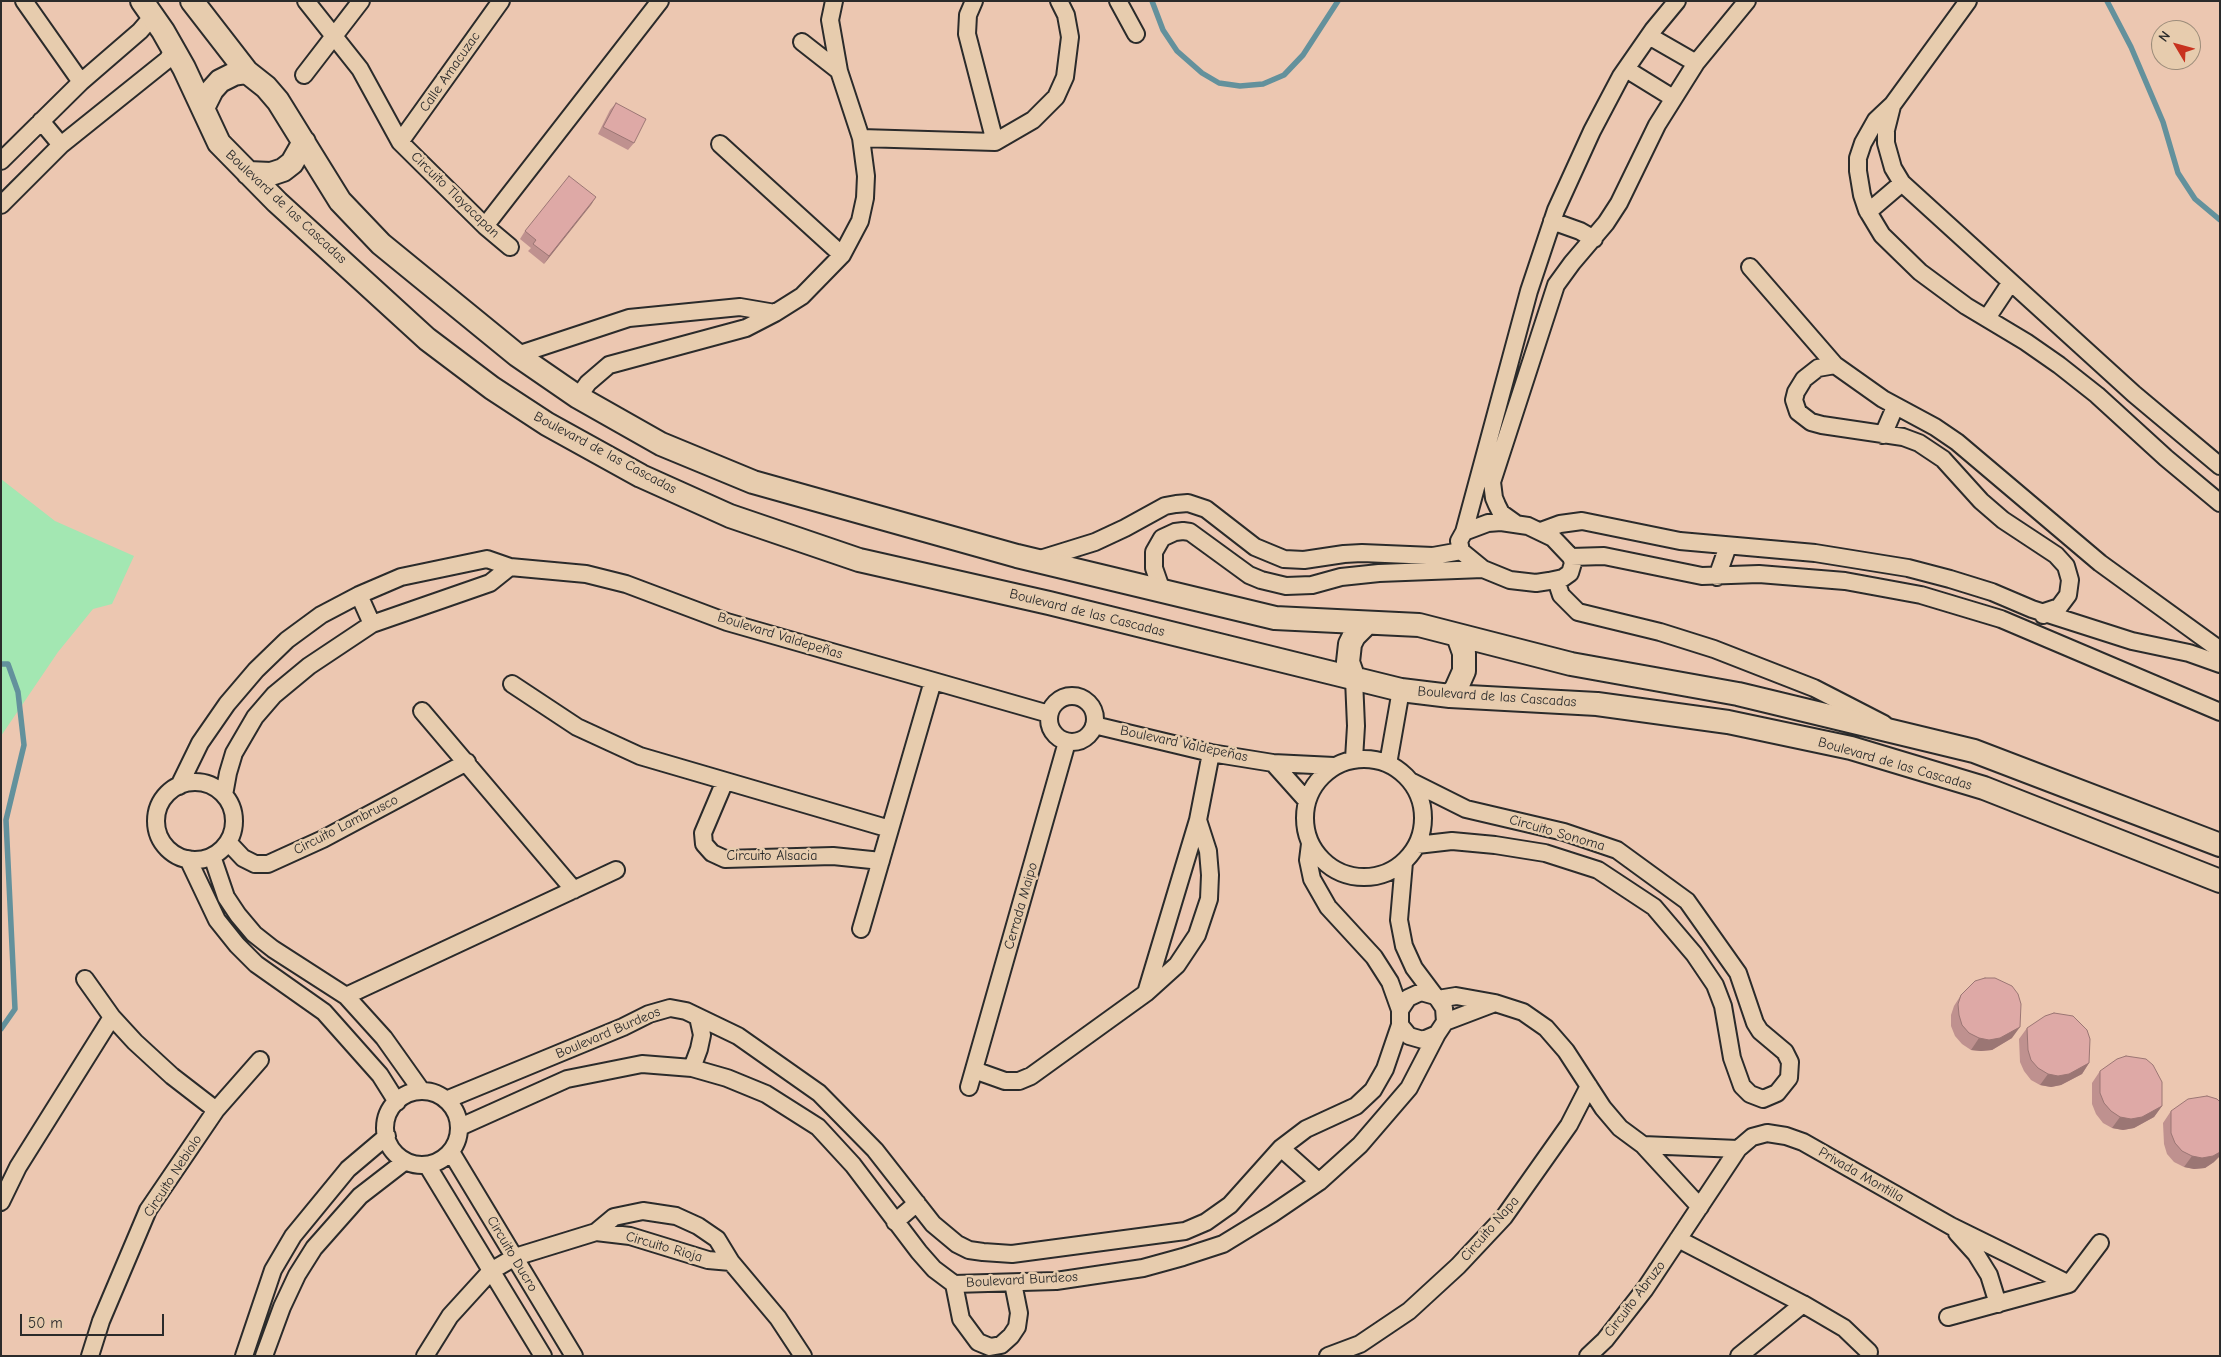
<!DOCTYPE html>
<html>
<head>
<meta charset="utf-8">
<style>
  body { margin:0 }
  #map { position:relative; width:2221px; height:1357px; overflow:hidden; background:#ecc7b1; font-family:"Comic Neue",sans-serif }
  canvas { display:block }
  .frame { position:absolute; inset:0; border:2px solid #2b2b2b; pointer-events:none }
  .north { position:absolute; left:2151px; top:20px; width:50px; height:50px; box-sizing:border-box; background:#e7ccae; border:1px solid #9c8c7a; border-radius:50%; rotate:307deg; font-size:14px; font-weight:700; line-height:20px; text-align:center; color:#2b2b2b }
  .north::after { content:''; display:block; margin:auto; width:18px; height:22px; background:#c8321e; clip-path:polygon(50% 0,100% 100%,50% 72%,0 100%) }
  .scale { position:absolute; left:20px; top:1314px; width:144px; height:22px; box-sizing:border-box; border:2px solid #2b2b2b; border-top:0; padding-left:6px; font-size:15px; line-height:18px; white-space:nowrap; color:#2b2b2b; -webkit-text-stroke:4px #e7ccae; paint-order:stroke }
</style>
</head>
<body>
<div id="map">
<canvas width="2221" height="1357"></canvas>
<div class="frame"></div>
<div class="north">N</div>
<div class="scale">50 m</div>
</div>
<script>
const ctx = document.querySelector('canvas').getContext('2d');
ctx.lineJoin = 'round';
function paint(path, color) {
  ctx.fillStyle = color;
  ctx.fill(path, 'evenodd');
}
function toPath(rows) {
  const path = new Path2D();
  for (const r of rows) {
    if (r.length === 3) {
      path.moveTo(r[0] + r[2], r[1]);
      path.arc(r[0], r[1], r[2], 0, 2 * Math.PI);
      continue;
    }
    path.moveTo(r[0], r[1]);
    for (let i = 2; i < r.length; i += 2) path.lineTo(r[i], r[i + 1]);
  }
  return path;
}
function trace(path, color, width, dash) {
  ctx.strokeStyle = color;
  ctx.lineWidth = width;
  ctx.lineCap = dash ? 'butt' : 'round';
  ctx.setLineDash(dash || []);
  ctx.stroke(path);
}
function label(font, color, halo, rows, align = 'center') {
  ctx.font = font + ' "Comic Neue",sans-serif';
  ctx.lineWidth = 5;
  ctx.setLineDash([]);
  ctx.textBaseline = 'middle';
  ctx.strokeStyle = halo;
  ctx.fillStyle = color;
  for (const [text, x, y, turn = 0] of rows) {
    ctx.save();
    ctx.translate(x, y);
    ctx.rotate((+turn || 0) * Math.PI / 180);
    ctx.textAlign = isNaN(turn) ? turn : align;
    if (halo) ctx.strokeText(text, 0, 0);
    ctx.fillText(text, 0, 0);
    ctx.restore();
  }
}
paint(toPath([
  [1,479,55,521,134,556,112,604,93,609,58,652,1,736]
]), '#a3e7b2');
trace(toPath([
  [1152,1,1163,30,1177,51,1202,73,1219,83,1240,86,1263,84,1284,75,1303,55,1338,1],
  [2107,1,2131,47,2163,122,2178,173,2195,199,2220,220],
  [1,664,8,664,18,692,24,745,6,820,15,1009,1,1029]
]), '#63919c', 5.5);
const street = toPath([
  [24,1,81,82],
  [306,1,360,69,400,142,485,226,510,247],
  [974,1,968,15,967,34,995,142],
  [1118,1,1136,34],
  [1968,1,1893,104,1876,120,1863,143,1858,158,1858,171,1862,195,1867,210,1882,235,1920,272,1966,306,2026,342,2059,365,2097,395,2166,458,2220,503],
  [1649,36,1696,63],
  [802,42,839,71],
  [1626,69,1673,98],
  [304,75,361,1],
  [1892,106,1886,130,1886,143,1893,168,1902,183,2134,394,2220,466],
  [41,121,61,145],
  [861,138,995,142,1033,120,1056,97,1065,77,1070,37,1066,15,1059,1],
  [400,142,501,1],
  [720,144,842,255],
  [1,161,81,82,140,31,153,16],
  [1,205,61,145,167,60,174,50],
  [1868,212,1902,183],
  [1552,221,1580,231,1594,239],
  [485,226,660,1],
  [1750,267,1835,365,1883,399,1935,427,1957,442,2100,563,2220,650],
  [1987,318,2011,282],
  [517,355,629,318,740,307,775,313],
  [1835,365,1818,368,1804,379,1796,392,1794,400,1798,412,1811,422,1822,425,1903,437,1919,443,1943,459,1981,501,2003,520,2056,555,2066,566,2070,580,2068,595,2059,607,2044,612,2043,615],
  [578,397,588,383,609,365,746,328,775,313,802,296,842,255,860,221,865,198,866,176,861,138,839,71,830,20,834,1],
  [1883,435,1895,407],
  [1501,522,1528,526,1553,538,1571,557,1573,563,1570,573,1563,578,1549,581,1536,583,1510,580,1483,569,1461,551,1459,541,1464,532,1488,523,1501,522],
  [1515,523,1501,513,1497,505,1494,498,1492,482,1556,285,1572,263,1606,223,1619,203,1657,125,1696,63,1747,1],
  [1541,531,1560,524,1582,521,1680,541,1815,553,1908,568,1950,579,1992,592,2032,609,2132,641,2189,653,2220,664],
  [1464,532,1529,291,1556,210,1592,131,1621,76,1653,30,1677,1],
  [1571,557,1604,556,1702,576,1759,574,1845,581,1921,595,2001,619,2220,712],
  [1037,560,1095,542,1125,528,1165,506,1176,504,1188,503,1206,509,1255,547,1284,559,1304,560,1344,554,1362,553,1433,556,1461,551],
  [1717,577,1728,546],
  [1556,580,1561,595,1578,612,1660,632,1714,649,1814,688,1884,724],
  [1162,591,1154,568,1154,552,1162,538,1175,532,1183,531,1190,532,1249,575,1261,580,1286,586,1312,585,1341,577,1379,573,1483,569],
  [359,595,372,624],
  [1354,679,1356,726,1354,759],
  [512,684,577,727,640,756,890,829],
  [1072,719,23],
  [422,711,574,890],
  [1094,725,1211,753,1273,763,1334,766],
  [1364,818,59],
  [1273,763,1307,801],
  [1388,764,1401,690],
  [725,781,703,833,704,844,712,853,725,859,833,856,881,861],
  [1412,782,1466,809,1564,832,1617,850,1687,901,1738,973,1755,1023,1760,1031,1785,1052,1790,1062,1789,1078,1777,1093,1763,1099,1750,1094,1742,1086,1732,1058,1723,1006,1715,985,1694,954,1654,907,1598,870,1545,853,1495,845,1452,841,1417,845],
  [195,821,39],
  [179,786,200,743,227,704,256,670,287,640,321,615,359,595,401,577,487,559,510,567,586,574,626,584,727,622,1049,714],
  [224,795,228,773,234,753,255,717,274,695,309,666,372,624,490,583,510,567],
  [228,842,243,858,255,864,268,864,323,839,467,762],
  [1310,844,1308,860,1312,879,1328,907,1374,957,1390,982,1400,1010,1400,1025,1409,1036,1423,1040,1437,1034,1445,1022,1444,1008,1438,999,1435,996,1421,992,1408,998,1400,1010],
  [212,856,226,897,238,915,254,934,273,949,346,996,384,1038,421,1090],
  [188,859,217,920,237,945,256,964,324,1012,380,1075,397,1102],
  [1404,862,1399,920,1404,946,1414,968,1435,996],
  [861,929,933,681],
  [85,979,112,1017,135,1042,172,1076,216,1110],
  [1146,993,1198,820],
  [346,996,616,870],
  [1438,999,1456,996,1495,1003,1523,1012,1546,1028,1566,1051,1603,1108,1620,1128,1643,1145,1700,1207],
  [1445,1022,1495,1003],
  [692,1068,699,1049,702,1035,698,1017],
  [974,1070,1005,1081,1019,1081,1031,1076,1146,993,1177,965,1197,935,1209,899,1210,875,1208,851,1198,820,1211,753],
  [969,1087,1067,742],
  [422,1128,37],
  [446,1100,623,1027,649,1014,670,1008,686,1011,738,1036,819,1093,875,1150,933,1224,957,1244,969,1250,983,1252,1012,1254,1185,1231,1206,1222,1230,1205,1281,1148,1306,1129,1356,1106,1373,1090,1385,1069,1400,1025],
  [460,1127,567,1079,642,1064,692,1068,727,1078,766,1094,818,1127,853,1165,919,1252,934,1269,954,1284,1056,1281,1143,1268,1183,1257,1223,1244,1272,1214,1319,1182,1360,1145,1409,1088,1437,1034],
  [1643,1145,1738,1149],
  [1281,1148,1319,1182],
  [451,1152,574,1356],
  [427,1165,543,1356],
  [1,1202,18,1167,112,1017],
  [895,1222,917,1203],
  [596,1232,630,1236,708,1260,731,1262],
  [1957,1233,1976,1254,1989,1275,1998,1304],
  [1678,1239,1803,1304,1844,1328,1869,1352],
  [954,1284,961,1319,978,1342,990,1347,1001,1345,1011,1336,1017,1327,1019,1313,1013,1283],
  [1948,1317,2069,1284,2100,1243],
  [90,1356,101,1321,148,1210,216,1110,260,1060],
  [244,1356,273,1270,293,1236,348,1169,387,1136],
  [264,1356,282,1307,297,1275,314,1248,360,1196,404,1162],
  [425,1356,450,1316,491,1271,515,1257,596,1232,614,1217,643,1211,676,1216,698,1226,717,1239,731,1262,778,1318,803,1356],
  [1328,1356,1360,1344,1409,1311,1458,1266,1504,1217,1569,1125,1589,1086],
  [1588,1356,1605,1340,1645,1289,1738,1149,1752,1137,1767,1133,1786,1136,1803,1142,1951,1226,2069,1284],
  [1739,1356,1803,1304]
]);
const secondary = toPath([
  [142,1,163,31,184,68,219,143,277,202,427,339,492,388,547,424,641,476,730,516,859,560,1049,603,1401,690,1450,696,1597,704,1728,722,1851,748,1984,788,2220,881],
  [192,1,247,72,266,87,278,101,340,201,381,244,517,355,578,397,661,444,753,482,1017,556,1275,618,1419,625,1571,664,1738,694,1974,751,2220,845],
  [203,108,212,90,220,81,234,74,247,72],
  [248,173,271,174,283,170,292,163,304,142],
  [1354,679,1348,662,1350,644,1354,636,1367,623],
  [1450,696,1456,689,1464,671,1464,653,1458,636]
]);
trace(street, '#2b2b2b', 20);
trace(secondary, '#2b2b2b', 26);
trace(street, '#e7ccae', 16);
trace(secondary, '#e7ccae', 22);
paint(toPath([
  [616,103,634,143,628,150,598,134,610,110],
  [596,197,544,264,528,251,531,248,520,239,525,231],
  [1961,995,2012,1038,1992,1050,1981,1051,1971,1050,1962,1044,1955,1036,1951,1026,1951,1015,1954,1006],
  [2027,1028,2089,1063,2082,1074,2061,1085,2051,1087,2040,1085,2031,1080,2024,1071,2020,1062,2019,1039],
  [2100,1071,2162,1106,2154,1117,2134,1128,2123,1130,2112,1128,2103,1123,2096,1114,2092,1104,2092,1083],
  [2171,1111,2214,1162,2205,1168,2194,1169,2184,1167,2174,1162,2167,1154,2164,1144,2163,1123]
]), '#bf918f');
paint(toPath([
  [596,197,591,205,544,264,549,256],
  [2020,1027,2012,1038,1992,1050,1981,1051,1971,1050,1979,1038],
  [2089,1063,2082,1074,2061,1085,2051,1087,2040,1085,2048,1074],
  [2162,1106,2154,1117,2134,1128,2123,1130,2112,1128,2120,1117],
  [2220,1152,2220,1156,2214,1162,2205,1168,2194,1169,2184,1167,2192,1156]
]), '#9b7674');
const building = toPath([
  [616,103,646,119,634,143,603,127,616,103],
  [569,176,596,197,549,256,533,244,536,240,525,231,569,176],
  [1985,978,1995,978,2012,986,2018,994,2021,1004,2020,1027,2000,1038,1989,1040,1979,1038,1969,1033,1962,1025,1959,1015,1958,1004,1961,995,1975,981,1985,978],
  [2054,1013,2073,1016,2087,1030,2090,1039,2089,1063,2069,1074,2058,1076,2048,1074,2038,1068,2031,1060,2028,1050,2027,1028,2045,1016,2054,1013],
  [2126,1056,2146,1059,2153,1065,2162,1082,2162,1106,2142,1117,2131,1119,2120,1117,2111,1111,2104,1103,2100,1093,2100,1071,2117,1059,2126,1056],
  [2207,1096,2217,1099,2220,1102,2220,1152,2213,1156,2202,1158,2192,1156,2182,1151,2175,1143,2171,1133,2171,1111,2188,1099,2207,1096]
]);
paint(building, '#dea9a6');
trace(building, '#9b7674', 1);
label('14px', '#2b2b2b', '#e7ccae', [
  ["Calle Amacuzac",450,72,-55],
  ["Circuito Tlayacapan",455,195,44],
  ["Boulevard de las Cascadas",286,207,43],
  ["Boulevard de las Cascadas",605,453,28],
  ["Boulevard de las Cascadas",1087,613,14],
  ["Boulevard Valdepeñas",780,636,17],
  ["Boulevard de las Cascadas",1497,697,4],
  ["Boulevard Valdepeñas",1184,744,12],
  ["Boulevard de las Cascadas",1895,764,16],
  ["Circuito Lambrusco",346,825,-27],
  ["Circuito Sonoma",1557,833,16],
  ["Circuito Alsacia",772,856],
  ["Cerrada Maipo",1021,906,-74],
  ["Boulevard Burdeos",608,1033,-23],
  ["Privada Montilla",1861,1175,30],
  ["Circuito Nebiolo",173,1176,-57],
  ["Circuito Napa",1490,1229,-49],
  ["Circuito Rioja",664,1247,16],
  ["Circuito Ducro",512,1254,59],
  ["Boulevard Burdeos",1022,1280,-3],
  ["Circuito Abruzo",1635,1299,-53]
]);
</script>
</body>
</html>
